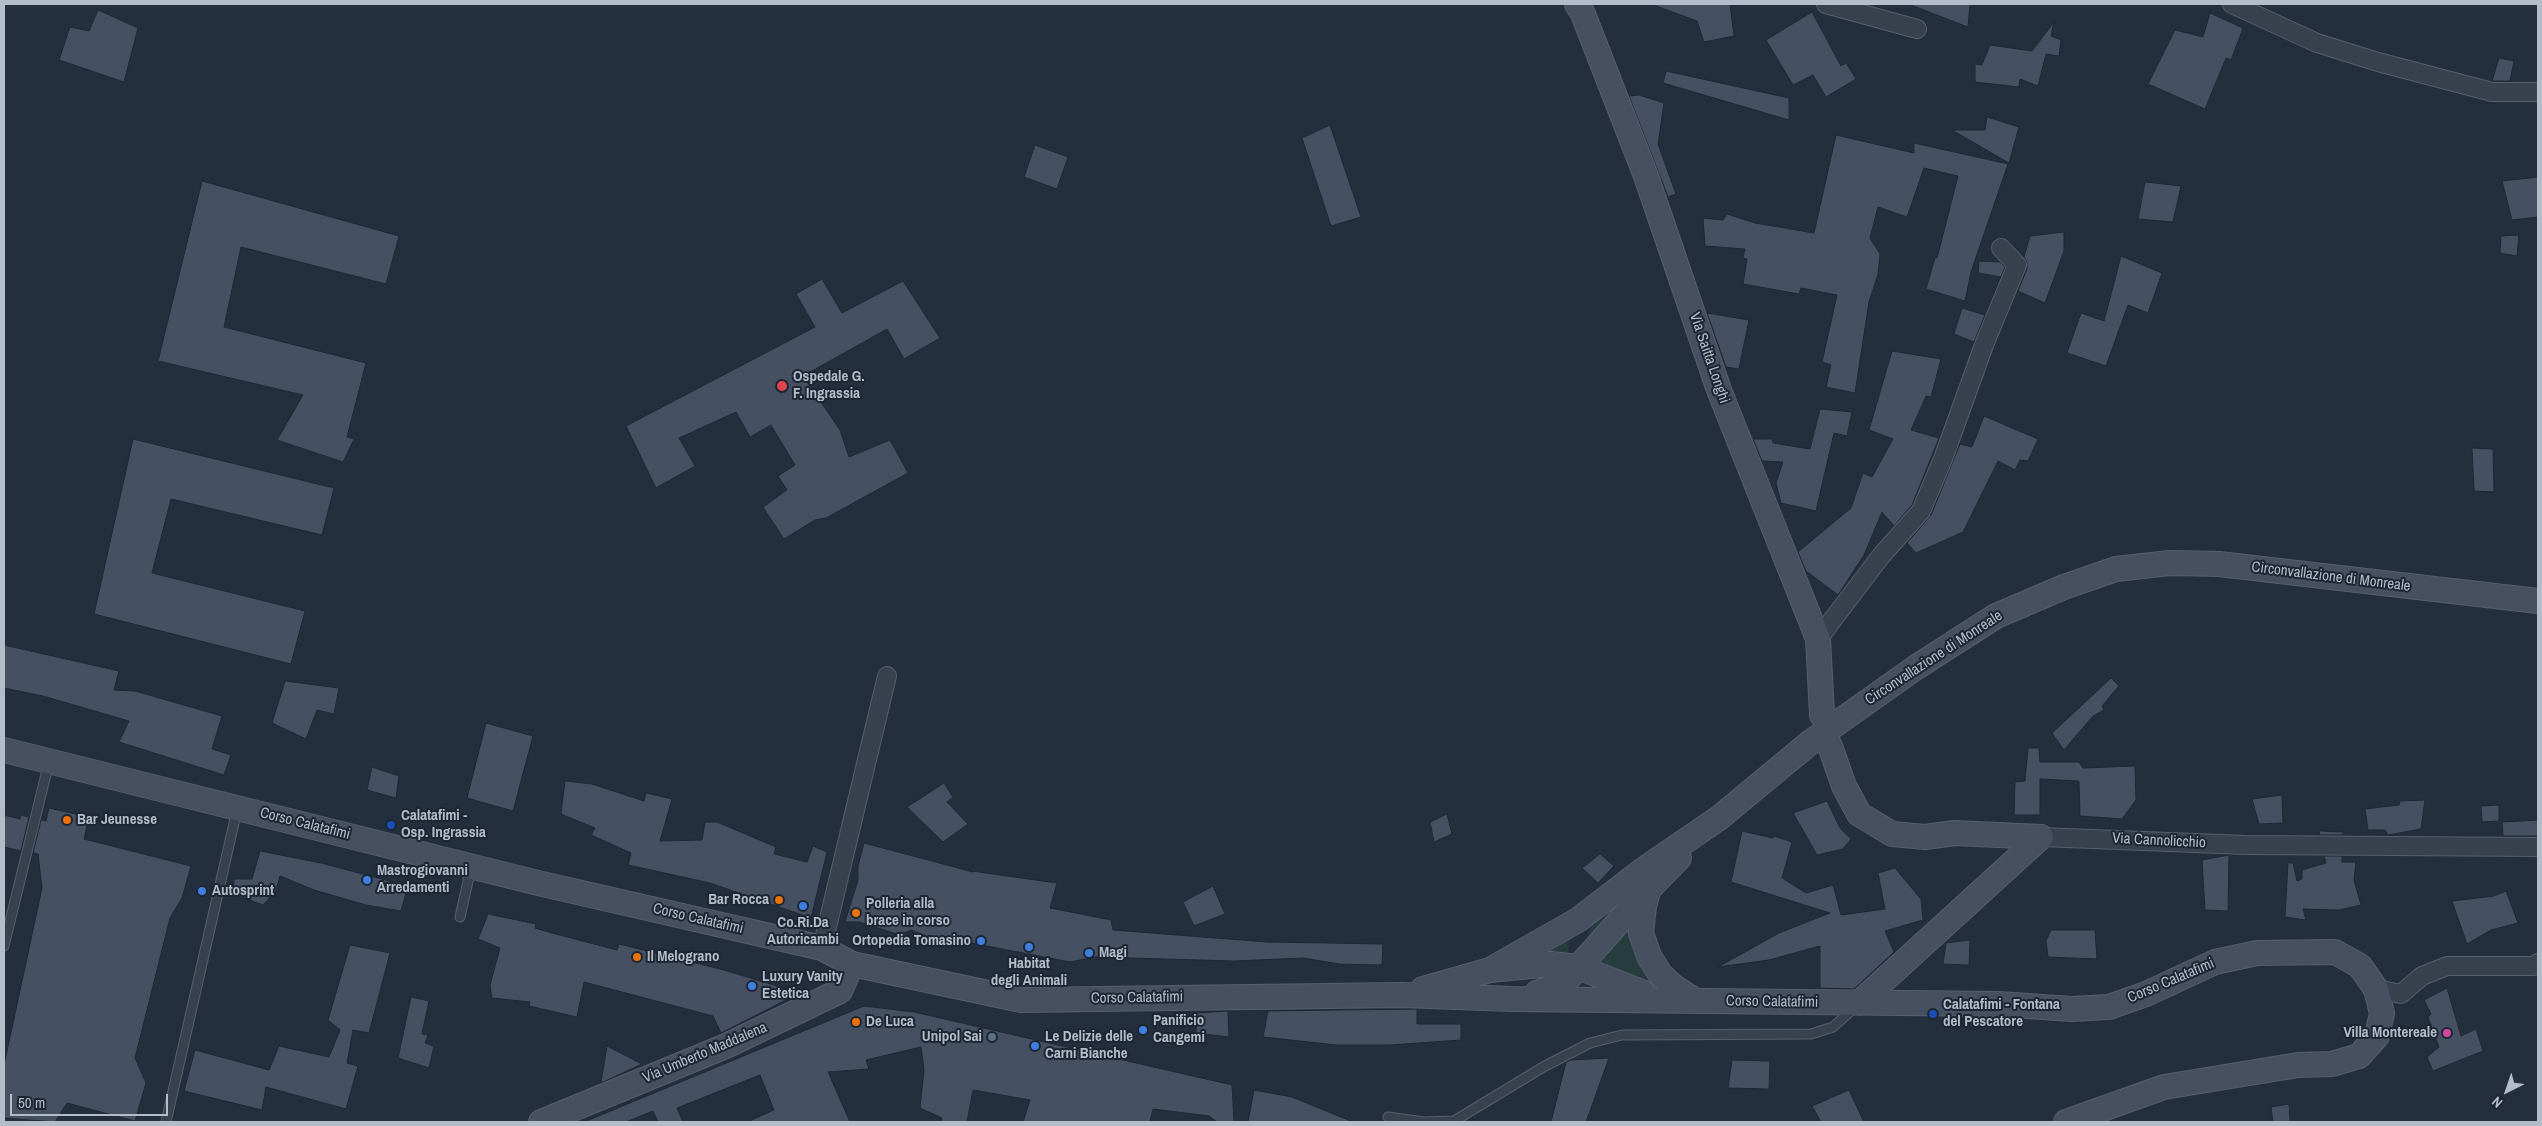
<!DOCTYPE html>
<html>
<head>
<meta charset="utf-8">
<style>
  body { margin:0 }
  #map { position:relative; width:2542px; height:1126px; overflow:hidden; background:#242f3e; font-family:"Archivo Narrow",sans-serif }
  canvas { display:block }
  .frame { position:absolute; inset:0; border:5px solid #b4bcc9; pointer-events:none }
  .north { position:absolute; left:2482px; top:1066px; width:50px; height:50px; -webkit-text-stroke:4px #1d2633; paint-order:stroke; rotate:221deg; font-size:14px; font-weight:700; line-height:20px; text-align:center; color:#b4bcc9 }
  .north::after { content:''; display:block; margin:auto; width:18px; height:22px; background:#b4bcc9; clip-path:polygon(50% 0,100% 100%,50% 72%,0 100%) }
  .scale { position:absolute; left:10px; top:1094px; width:158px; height:22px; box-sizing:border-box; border:2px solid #b4bcc9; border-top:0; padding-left:6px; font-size:15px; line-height:18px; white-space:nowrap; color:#b4bcc9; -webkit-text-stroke:4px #1d2633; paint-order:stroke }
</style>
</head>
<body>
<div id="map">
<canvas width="2542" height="1126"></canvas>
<div class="frame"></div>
<div class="north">N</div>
<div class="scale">50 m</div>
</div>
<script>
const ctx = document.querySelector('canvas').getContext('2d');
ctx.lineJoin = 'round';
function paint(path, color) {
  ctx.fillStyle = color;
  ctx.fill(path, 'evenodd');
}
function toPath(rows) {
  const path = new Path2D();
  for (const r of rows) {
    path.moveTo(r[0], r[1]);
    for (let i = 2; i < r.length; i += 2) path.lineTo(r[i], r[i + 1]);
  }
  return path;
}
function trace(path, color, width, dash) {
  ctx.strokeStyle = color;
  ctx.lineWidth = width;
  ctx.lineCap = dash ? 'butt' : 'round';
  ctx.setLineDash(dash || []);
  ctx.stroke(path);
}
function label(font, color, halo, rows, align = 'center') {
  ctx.font = font + ' "Archivo Narrow",sans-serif';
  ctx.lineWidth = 4;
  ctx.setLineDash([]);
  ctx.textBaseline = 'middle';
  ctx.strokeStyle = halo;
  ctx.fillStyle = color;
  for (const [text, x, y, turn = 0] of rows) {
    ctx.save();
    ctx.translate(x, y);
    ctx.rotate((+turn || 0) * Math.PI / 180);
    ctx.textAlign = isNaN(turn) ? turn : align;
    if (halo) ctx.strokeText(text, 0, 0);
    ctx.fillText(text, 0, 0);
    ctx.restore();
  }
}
paint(toPath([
  [1634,886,1590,940,1588,933,1593,921],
  [1633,919,1648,972,1644,979,1620,973,1601,965,1601,956],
  [1569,936,1568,955,1521,959]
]), '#263c3f');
const building = toPath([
  [1656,4,1730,4,1734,36,1704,42,1697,21,1656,6,1656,4],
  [1911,4,1970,4,1968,27,1911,5,1911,4],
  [98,10,138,28,124,82,59,60,70,27,89,31,98,10],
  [1812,12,1841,66,1846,63,1856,79,1826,97,1813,75,1793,85,1766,40,1812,12],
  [2210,13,2243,28,2231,60,2226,58,2205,109,2148,84,2175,30,2203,37,2210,13],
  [2054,22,2051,36,2061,40,2059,56,2046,54,2038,86,2020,79,2019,87,1975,82,1975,64,1982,65,1990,45,2032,51,2054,22],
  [2499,58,2514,61,2510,81,2492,81,2499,58],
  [1666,71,1789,98,1789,120,1663,83,1666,71],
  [1639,95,1664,103,1658,144,1676,194,1668,197,1629,96,1639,95],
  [1987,117,2019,127,2009,163,1952,130,1985,130,1987,117],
  [1330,125,1361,217,1331,226,1302,138,1330,125],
  [1836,135,1914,153,1914,143,2008,164,1971,272,1965,301,1926,289,1935,258,1937,258,1958,176,1924,168,1907,217,1878,207,1870,238,1880,254,1878,274,1869,302,1855,393,1826,387,1831,365,1822,362,1837,295,1801,288,1799,294,1743,284,1747,259,1743,258,1745,249,1705,246,1703,218,1723,220,1727,214,1755,223,1814,233,1836,135],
  [1035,145,1068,157,1057,189,1024,177,1035,145],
  [2538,177,2538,217,2512,220,2502,181,2538,177],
  [202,181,399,236,386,284,241,247,224,327,366,363,347,437,354,439,343,462,277,440,303,395,158,361,202,181],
  [2145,182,2181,186,2173,222,2138,219,2145,182],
  [2064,232,2064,251,2045,303,2018,291,2027,269,2027,263,2024,257,2030,236,2064,232],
  [2519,235,2517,256,2500,253,2501,236,2519,235],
  [2121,256,2162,273,2148,313,2128,305,2106,366,2067,353,2081,313,2104,321,2121,256],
  [1979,261,2000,262,2005,267,2001,277,1978,273,1979,261],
  [822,279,842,313,903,281,940,338,904,359,887,329,803,376,840,430,849,457,890,440,908,473,826,518,815,520,784,539,763,507,787,490,778,476,795,465,771,425,750,437,736,412,679,438,695,466,656,488,626,426,815,327,796,294,822,279],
  [1962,308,1985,315,1974,342,1954,334,1962,308],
  [1707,313,1749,320,1739,369,1726,367,1707,313],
  [1892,351,1941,359,1931,397,1926,396,1911,430,1939,438,1912,505,1894,526,1882,512,1864,555,1838,595,1806,571,1798,552,1851,508,1863,473,1872,477,1893,439,1869,430,1892,351],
  [1820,409,1852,412,1847,436,1834,433,1816,511,1781,503,1776,483,1783,462,1762,461,1753,439,1772,439,1773,443,1810,449,1820,409],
  [1984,416,2038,439,2028,461,2020,460,2015,470,1998,461,1963,532,1916,553,1907,543,1931,515,1960,444,1972,447,1984,416],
  [133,439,334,488,322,535,171,499,152,573,305,611,291,664,94,614,133,439],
  [2472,448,2493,449,2494,492,2474,491,2472,448],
  [4,645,119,671,114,690,135,691,222,716,212,749,231,755,224,775,119,742,129,721,43,696,4,688,4,645],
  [2111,678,2119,686,2102,706,2104,710,2093,716,2064,750,2052,733,2111,678],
  [285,681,339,688,334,714,317,710,306,739,272,723,285,681],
  [486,723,533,736,513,811,467,798,486,723],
  [2028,748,2039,748,2040,762,2079,762,2083,768,2135,766,2136,800,2122,819,2080,816,2079,781,2040,779,2040,815,2014,815,2015,782,2025,781,2028,748],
  [372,767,399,776,396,798,367,790,372,767],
  [565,781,592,784,644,801,646,793,672,799,660,841,702,840,705,822,717,822,776,847,774,854,807,862,813,846,827,852,811,918,710,883,628,865,631,853,591,835,595,828,561,814,565,781],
  [944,783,953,797,947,802,968,824,943,842,907,807,944,783],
  [2282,795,2283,823,2259,824,2252,799,2282,795],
  [2425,800,2421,829,2388,835,2385,830,2368,830,2365,809,2399,805,2400,801,2425,800],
  [1827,801,1840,828,1851,839,1843,849,1817,855,1793,813,1827,801],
  [2499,805,2499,821,2482,822,2481,806,2499,805],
  [49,808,89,817,84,839,191,866,182,898,170,918,135,1058,146,1083,135,1121,67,1103,55,1122,4,1118,4,1065,42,888,38,854,33,853,41,820,46,821,49,808],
  [1447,814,1452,834,1434,842,1430,822,1447,814],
  [4,815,20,819,21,815,29,817,21,851,4,847,4,815],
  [2538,820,2538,836,2503,836,2502,822,2538,820],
  [1742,831,1773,838,1774,836,1792,842,1782,878,1806,893,1833,885,1841,915,1885,909,1878,873,1895,868,1921,899,1923,920,1885,931,1894,952,1854,989,1820,988,1820,946,1769,960,1718,967,1779,933,1830,913,1731,882,1742,831],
  [2319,831,2343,832,2343,835,2320,835,2319,831],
  [864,843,973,872,972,871,1057,883,1050,908,1111,920,1113,930,1267,942,1383,944,1382,965,1339,964,1303,958,1234,961,1095,957,1070,962,966,942,952,946,911,930,900,935,859,922,845,922,858,880,858,866,864,843],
  [260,851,321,863,408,886,401,911,366,905,314,890,280,876,276,891,263,905,233,894,234,879,252,879,260,851],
  [1600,854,1614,866,1598,883,1582,868,1600,854],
  [2229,855,2228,911,2205,910,2202,860,2229,855],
  [2324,856,2342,856,2342,862,2356,862,2354,880,2361,905,2339,910,2303,909,2306,920,2285,917,2288,863,2293,863,2297,881,2302,879,2302,870,2326,863,2324,856],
  [1213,886,1225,914,1194,926,1183,902,1213,886],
  [2506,891,2518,923,2491,930,2467,944,2452,901,2494,896,2506,891],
  [488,914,536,924,535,928,552,933,617,950,619,944,724,970,800,993,721,1033,713,1016,584,982,577,1017,529,1006,530,1002,492,998,490,985,500,948,478,939,488,914],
  [2051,930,2095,930,2097,959,2048,957,2046,941,2051,930],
  [1970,940,1969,965,1943,964,1946,943,1970,940],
  [350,945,390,953,369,1033,353,1030,347,1063,358,1066,346,1109,266,1087,262,1110,184,1091,195,1050,269,1070,279,1046,329,1057,340,1030,328,1020,350,945],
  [2447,988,2461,1036,2476,1029,2483,1051,2433,1071,2427,1057,2439,1047,2428,1017,2431,1014,2424,1000,2447,988],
  [411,997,429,1001,422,1034,428,1035,425,1043,434,1046,429,1068,398,1058,411,997],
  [864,1006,914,1012,1232,1085,1234,1122,1217,1122,1209,1116,1153,1109,1150,1122,1023,1122,1030,1100,973,1090,967,1122,941,1122,942,1118,920,1108,924,1070,921,1047,866,1060,869,1069,828,1072,850,1122,747,1122,774,1110,760,1075,677,1108,683,1122,658,1122,653,1111,626,1122,584,1122,864,1006],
  [1417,1009,1417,1024,1461,1024,1461,1040,1390,1045,1336,1045,1263,1037,1268,1011,1417,1009],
  [1228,1011,1229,1037,1196,1033,1197,1013,1228,1011],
  [607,1046,642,1064,601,1083,607,1046],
  [1609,1058,1586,1122,1551,1122,1566,1062,1571,1060,1609,1058],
  [1732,1060,1770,1061,1769,1089,1728,1088,1732,1060],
  [1254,1090,1292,1097,1353,1122,1248,1122,1254,1090],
  [1849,1090,1864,1122,1821,1122,1812,1106,1849,1090],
  [2289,1104,2290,1122,2273,1122,2271,1107,2289,1104]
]);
paint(building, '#455162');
trace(building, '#1f2835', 1);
const lane = toPath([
  [460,917,471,868],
  [4,946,49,762],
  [1388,1117,1424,1122,1454,1121,1545,1066,1590,1043,1622,1035,1811,1034,1833,1027,1855,1007],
  [166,1122,237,810]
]);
const street = toPath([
  [1826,4,1917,29],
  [2232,4,2317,43,2378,62,2492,92,2538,92],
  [1818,639,1881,556,1921,511,1943,459,1984,345,2017,265,2001,248],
  [2041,837,2246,845,2538,847],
  [822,948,887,676],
  [2376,989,2401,994,2422,976,2447,966,2534,966,2538,963]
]);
const secondary = toPath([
  [1577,4,1583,14,1646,176,1719,390,1818,639,1822,715],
  [1830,746,1844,786,1859,814,1892,834,1925,837,1955,833,2041,837],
  [4,750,538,883,822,948,852,964,1021,1000,1402,995,1512,999,1998,1004,2072,1009,2109,1007,2146,994,2215,962,2257,953,2335,952,2360,966,2376,989,2382,1013,2377,1036,2359,1056,2332,1064,2298,1065,2164,1087,2066,1122],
  [1649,888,1644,906,1641,933,1649,956,1660,974,1674,987,1696,1001],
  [1490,970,1578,920,1643,870,1719,818,1812,741,1915,668,1996,616,2064,587,2116,569,2170,563,2219,564,2538,601],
  [1423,989,1490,970,1551,964,1578,967,1642,992],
  [1537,993,1564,983,1644,894,1679,858],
  [1859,1003,2041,837],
  [541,1122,726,1046,840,991,852,964]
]);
trace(lane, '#565f6c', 11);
trace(street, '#565f6c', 20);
trace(secondary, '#565f6c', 26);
trace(lane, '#38414e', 9);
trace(street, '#38414e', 18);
trace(secondary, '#465061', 24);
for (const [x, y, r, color] of [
  [782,386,6,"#e0444e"],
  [67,820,5,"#e8710a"],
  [391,825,5,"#1a4fb4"],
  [367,880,5,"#3f7fe0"],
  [202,891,5,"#3f7fe0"],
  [779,900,5,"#e8710a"],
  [803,906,5,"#3f7fe0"],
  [856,913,5,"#e8710a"],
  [981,941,5,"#3f7fe0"],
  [1029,947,5,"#3f7fe0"],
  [1089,953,5,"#3f7fe0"],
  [637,957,5,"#e8710a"],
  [752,986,5,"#3f7fe0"],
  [1933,1014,5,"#1a4fb4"],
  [856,1022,5,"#e8710a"],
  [1143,1030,5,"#3f7fe0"],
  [2447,1033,5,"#d1479c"],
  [992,1037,5,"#5c6f8a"],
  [1035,1046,5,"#3f7fe0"]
]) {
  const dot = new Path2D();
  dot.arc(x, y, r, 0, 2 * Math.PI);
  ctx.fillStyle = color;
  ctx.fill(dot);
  trace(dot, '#1d2633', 2);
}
label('15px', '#b4bcc9', '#1d2633', [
  ["Via Saitta Longhi",1709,358,71],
  ["Circonvallazione di Monreale",2331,577,7],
  ["Circonvallazione di Monreale",1934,658,-33],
  ["Corso Calatafimi",305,824,14],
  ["Via Cannolicchio",2159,841,3],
  ["Corso Calatafimi",698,919,13],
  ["Corso Calatafimi",2171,981,-23],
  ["Corso Calatafimi",1137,998,-1],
  ["Corso Calatafimi",1772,1002,1],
  ["Via Umberto Maddalena",705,1053,-23]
]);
label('bold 15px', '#b4bcc9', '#1d2633', [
  ["Ospedale G.",793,377],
  ["F. Ingrassia",793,394],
  ["Calatafimi -",401,816],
  ["Osp. Ingrassia",401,833],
  ["Bar Jeunesse",77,820],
  ["Mastrogiovanni",377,871],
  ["Arredamenti",377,888],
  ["Autosprint",212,891],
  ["Bar Rocca",769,900,"right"],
  ["Polleria alla",866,904],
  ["brace in corso",866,921],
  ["Co.Ri.Da",803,923,"center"],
  ["Autoricambi",803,940,"center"],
  ["Ortopedia Tomasino",971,941,"right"],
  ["Magi",1099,953],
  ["Il Melograno",647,957],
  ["Habitat",1029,964,"center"],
  ["degli Animali",1029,981,"center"],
  ["Luxury Vanity",762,977],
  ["Estetica",762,994],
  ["Calatafimi - Fontana",1943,1005],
  ["del Pescatore",1943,1022],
  ["Panificio",1153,1021],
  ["Cangemi",1153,1038],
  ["De Luca",866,1022],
  ["Villa Montereale",2437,1033,"right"],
  ["Unipol Sai",982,1037,"right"],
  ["Le Delizie delle",1045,1037],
  ["Carni Bianche",1045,1054]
], 'left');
</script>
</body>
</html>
